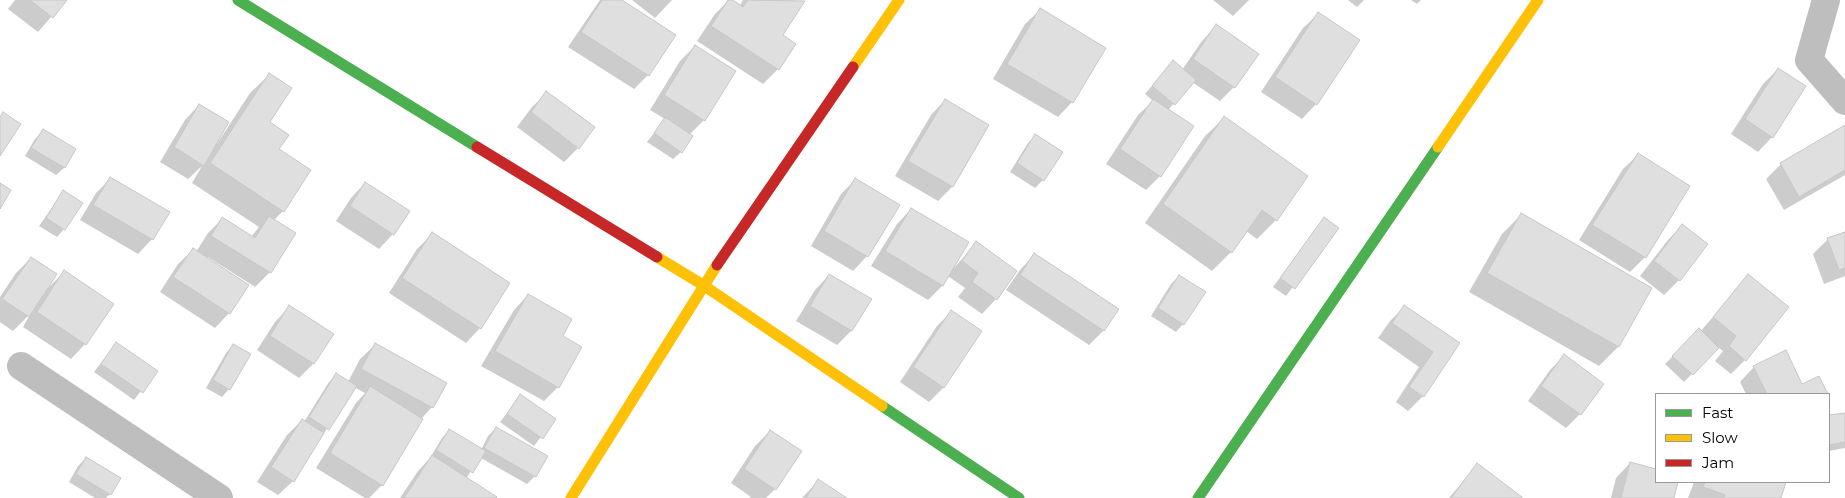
<!DOCTYPE html>
<html>
<head>
<meta charset="utf-8">
<style>
  body { margin:0 }
  #map { position:relative; width:1845px; height:498px; overflow:hidden; background:#fff; font-family:Montserrat,sans-serif }
  canvas { display:block }
  .legend { position:absolute; left:1655px; top:393px; width:175px; height:90px; box-sizing:border-box; background:#fff; border:1px solid #999; margin:0; padding:6px 9px; list-style:none; font-size:15px; color:#000 }
  .legend li { display:flex; align-items:center; gap:10px; height:25px }
  .legend b { width:25px; border:1px solid #999 }
</style>
</head>
<body>
<div id="map">
<canvas width="1845" height="498"></canvas>
<ul class="legend">
<li><b style="height:6px;background:#4caf50"></b>Fast</li>
<li><b style="height:6px;background:#ffc107"></b>Slow</li>
<li><b style="height:6px;background:#c62828"></b>Jam</li>
</ul>
</div>
<script>
const ctx = document.querySelector('canvas').getContext('2d');
ctx.lineJoin = 'round';
function paint(path, color) {
  ctx.fillStyle = color;
  ctx.fill(path, 'evenodd');
}
function toPath(rows) {
  const path = new Path2D();
  for (const r of rows) {
    path.moveTo(r[0], r[1]);
    for (let i = 2; i < r.length; i += 2) path.lineTo(r[i], r[i + 1]);
  }
  return path;
}
function trace(path, color, width, dash) {
  ctx.strokeStyle = color;
  ctx.lineWidth = width;
  ctx.lineCap = dash ? 'butt' : 'round';
  ctx.setLineDash(dash || []);
  ctx.stroke(path);
}
paint(toPath([
  [15,0,66,0,38,32,8,9],
  [600,0,620,0,648,75,634,89,568,47],
  [632,0,672,0,655,18],
  [729,0,740,6,743,0,803,1,781,35,794,45,778,69,763,84,697,41,715,14],
  [1213,0,1249,0,1233,16],
  [1348,0,1364,0,1357,7],
  [1411,0,1421,0,1417,4],
  [1040,10,1072,102,1058,117,993,79,1025,24],
  [1318,14,1358,40,1316,104,1302,119,1261,92,1303,28],
  [1216,26,1234,87,1220,101,1192,82,1168,110,1160,176,1146,190,1106,164,1138,115,1153,101,1145,94,1166,69,1182,70,1202,41],
  [695,46,704,120,689,135,681,152,673,159,647,142,665,119,650,110,680,61],
  [1778,69,1772,137,1758,152,1731,134,1763,84],
  [269,75,268,122,277,150,283,211,274,220,295,233,270,272,255,287,208,257,206,259,229,313,215,328,160,292,178,264,193,250,196,252,208,233,222,219,251,237,259,227,192,183,202,166,188,179,160,162,185,120,199,105,217,144,250,93],
  [547,93,578,148,564,162,517,127,532,107],
  [945,100,988,126,952,187,938,201,895,176,931,115],
  [1224,118,1276,220,1257,239,1246,231,1231,252,1212,271,1145,223,1205,136],
  [1845,127,1845,175,1784,210,1766,179,1781,164],
  [43,131,74,150,64,168,56,175,25,156,35,139],
  [1035,136,1043,180,1035,188,1010,172,1028,143],
  [1638,155,1689,187,1645,257,1630,272,1579,240,1623,169],
  [110,179,152,239,138,254,80,220,96,193],
  [855,180,867,256,853,271,811,246,841,194],
  [365,183,393,234,379,249,336,221,351,198],
  [64,191,64,229,57,237,39,226],
  [911,209,954,268,976,243,996,299,982,314,958,297,965,288,948,276,942,286,928,300,871,266,897,224],
  [1521,215,1650,288,1618,347,1599,366,1469,292,1502,234],
  [1324,219,1337,228,1286,296,1273,287],
  [1682,226,1707,244,1679,280,1664,295,1640,276,1668,240],
  [1845,233,1845,276,1824,284,1813,254,1828,239],
  [432,234,480,328,466,343,389,293,417,249],
  [1034,255,1103,331,1089,345,1006,290,1020,270],
  [31,258,48,288,64,272,85,344,71,359,23,327,31,313,13,331,0,322,0,297,16,273],
  [829,275,870,299,851,331,837,345,796,321,815,290],
  [1179,276,1183,324,1176,332,1151,316,1171,284],
  [1748,276,1745,360,1731,374,1715,361,1723,351,1718,347,1684,382,1665,364,1699,330,1700,332],
  [528,295,561,336,558,387,544,401,481,366,514,310],
  [289,307,313,364,299,378,257,350,275,322],
  [1404,307,1458,343,1423,396,1408,411,1396,402,1419,367,1378,338,1390,321],
  [951,312,980,331,943,388,929,402,900,382,937,326],
  [116,343,156,371,134,400,94,372],
  [233,345,229,389,222,397,206,388,226,353],
  [375,345,432,407,421,419,382,485,369,498,365,498,316,468,356,403,365,393,354,387,293,481,278,495,257,482,287,435,302,420,304,422,329,382,336,375,348,382,360,359],
  [1564,356,1580,414,1566,428,1528,401,1550,370],
  [1754,367,1802,386,1819,378,1827,394,1746,394,1740,382],
  [520,396,554,420,534,446,500,422],
  [1845,414,1845,448,1829,451,1829,417],
  [496,428,535,476,527,484,481,458,466,478,495,498,400,498,418,471,430,458,442,438,450,430,481,450,488,436],
  [770,431,775,489,766,498,749,498,751,497,731,483,755,446],
  [86,458,110,494,106,498,95,498,69,482,78,466],
  [1630,463,1656,470,1656,482,1677,482,1673,498,1611,498,1616,478],
  [1477,465,1520,498,1449,498],
  [818,481,845,498,802,498],
  [1694,482,1780,482,1785,483,1780,498,1688,498]
]), '#0003');
const building = toPath([
  [30,0,67,0,53,18,30,0],
  [602,0,622,0,676,35,649,76,581,32,602,0],
  [728,0,733,0,743,7,748,0,805,1,783,35,796,44,779,70,711,26,728,0],
  [1040,8,1106,48,1073,103,1007,64,1040,8],
  [1318,12,1360,40,1317,105,1275,77,1318,12],
  [1216,24,1259,54,1235,88,1193,59,1216,24],
  [695,45,736,71,705,121,664,95,695,45],
  [1173,60,1196,80,1175,105,1152,86,1173,60],
  [1778,68,1806,86,1773,138,1745,119,1778,68],
  [269,73,292,88,270,122,289,135,279,149,311,170,284,212,210,163,269,73],
  [546,91,595,127,579,149,531,112,546,91],
  [945,99,989,125,953,187,908,161,945,99],
  [1153,99,1194,126,1161,177,1120,149,1153,99],
  [199,104,229,122,204,166,174,147,199,104],
  [3,112,21,124,0,156,0,117,3,112],
  [1224,116,1308,176,1277,221,1262,210,1232,253,1163,204,1224,116],
  [665,117,693,136,682,153,654,133,665,117],
  [1845,125,1845,170,1799,197,1780,163,1845,125],
  [43,129,76,149,65,168,31,148,43,129],
  [1035,134,1063,152,1044,181,1017,163,1035,134],
  [1638,153,1690,186,1646,258,1592,225,1638,153],
  [110,177,170,212,153,240,93,205,110,177],
  [855,178,900,205,868,257,824,231,855,178],
  [365,182,410,211,394,235,350,206,365,182],
  [0,183,11,190,0,209,0,183],
  [63,190,83,203,65,230,46,218,63,190],
  [911,208,969,242,943,286,885,251,911,208],
  [1521,213,1652,288,1619,347,1487,273,1521,213],
  [269,216,296,233,271,273,211,236,222,217,255,238,269,216],
  [1324,217,1339,228,1295,289,1280,278,1324,217],
  [1682,224,1708,244,1680,281,1654,261,1682,224],
  [432,232,510,283,481,329,402,278,432,232],
  [1845,232,1845,268,1839,270,1827,238,1845,232],
  [976,241,1017,271,997,300,972,282,978,273,962,261,976,241],
  [193,248,249,285,230,314,173,277,193,248],
  [1034,253,1119,309,1104,331,1020,275,1034,253],
  [31,257,57,274,29,317,2,299,31,257],
  [64,270,114,304,86,345,37,312,64,270],
  [829,274,872,299,852,331,810,306,829,274],
  [1748,274,1789,307,1746,361,1729,346,1736,336,1713,317,1748,274],
  [1179,275,1206,292,1184,325,1158,308,1179,275],
  [528,294,572,319,563,336,582,347,559,388,495,351,528,294],
  [289,305,334,334,314,364,270,336,289,305],
  [1404,305,1460,343,1424,397,1409,387,1433,352,1392,323,1404,305],
  [951,310,982,331,944,388,913,367,951,310],
  [1699,328,1719,348,1693,375,1672,356,1699,328],
  [116,342,158,371,143,393,101,364,116,342],
  [375,343,447,383,433,408,361,369,375,343],
  [233,344,251,354,230,390,213,380,233,344],
  [1786,350,1802,384,1819,376,1828,394,1767,394,1753,366,1786,350],
  [1564,354,1604,384,1581,415,1541,386,1564,354],
  [336,373,357,386,329,430,309,417,336,373],
  [370,386,423,419,383,486,330,453,370,386],
  [520,394,556,419,543,439,507,414,520,394],
  [1845,413,1845,442,1829,445,1829,415,1845,413],
  [302,419,324,433,294,482,271,467,302,419],
  [496,427,548,456,536,477,484,448,496,427],
  [449,429,486,451,473,473,436,450,449,429],
  [770,430,802,451,776,490,744,469,770,430],
  [432,455,497,497,496,498,404,498,432,455],
  [86,457,121,478,111,495,76,474,86,457],
  [1630,462,1656,469,1656,482,1678,482,1674,498,1621,498,1630,462],
  [1477,463,1522,497,1522,498,1451,498,1477,463],
  [818,479,847,498,806,498,818,479],
  [1705,482,1786,482,1781,498,1724,498,1725,495,1703,487,1705,482]
]);
paint(building, '#dfdfdf');
trace(building, '#c7c7c7', 1);
trace(toPath([
  [1826,0,1809,60,1845,101],
  [21,366,219,498]
]), '#bebebe', 28);
trace(toPath([
  [238,0,477,147],
  [882,406,1019,498],
  [1198,498,1438,147]
]), '#4caf50', 11);
trace(toPath([
  [853,67,899,0],
  [1438,147,1538,0],
  [657,257,703,285,882,406],
  [571,498,717,265]
]), '#ffc107', 11);
trace(toPath([
  [477,147,657,257],
  [717,265,853,67]
]), '#c62828', 11);
</script>
</body>
</html>
